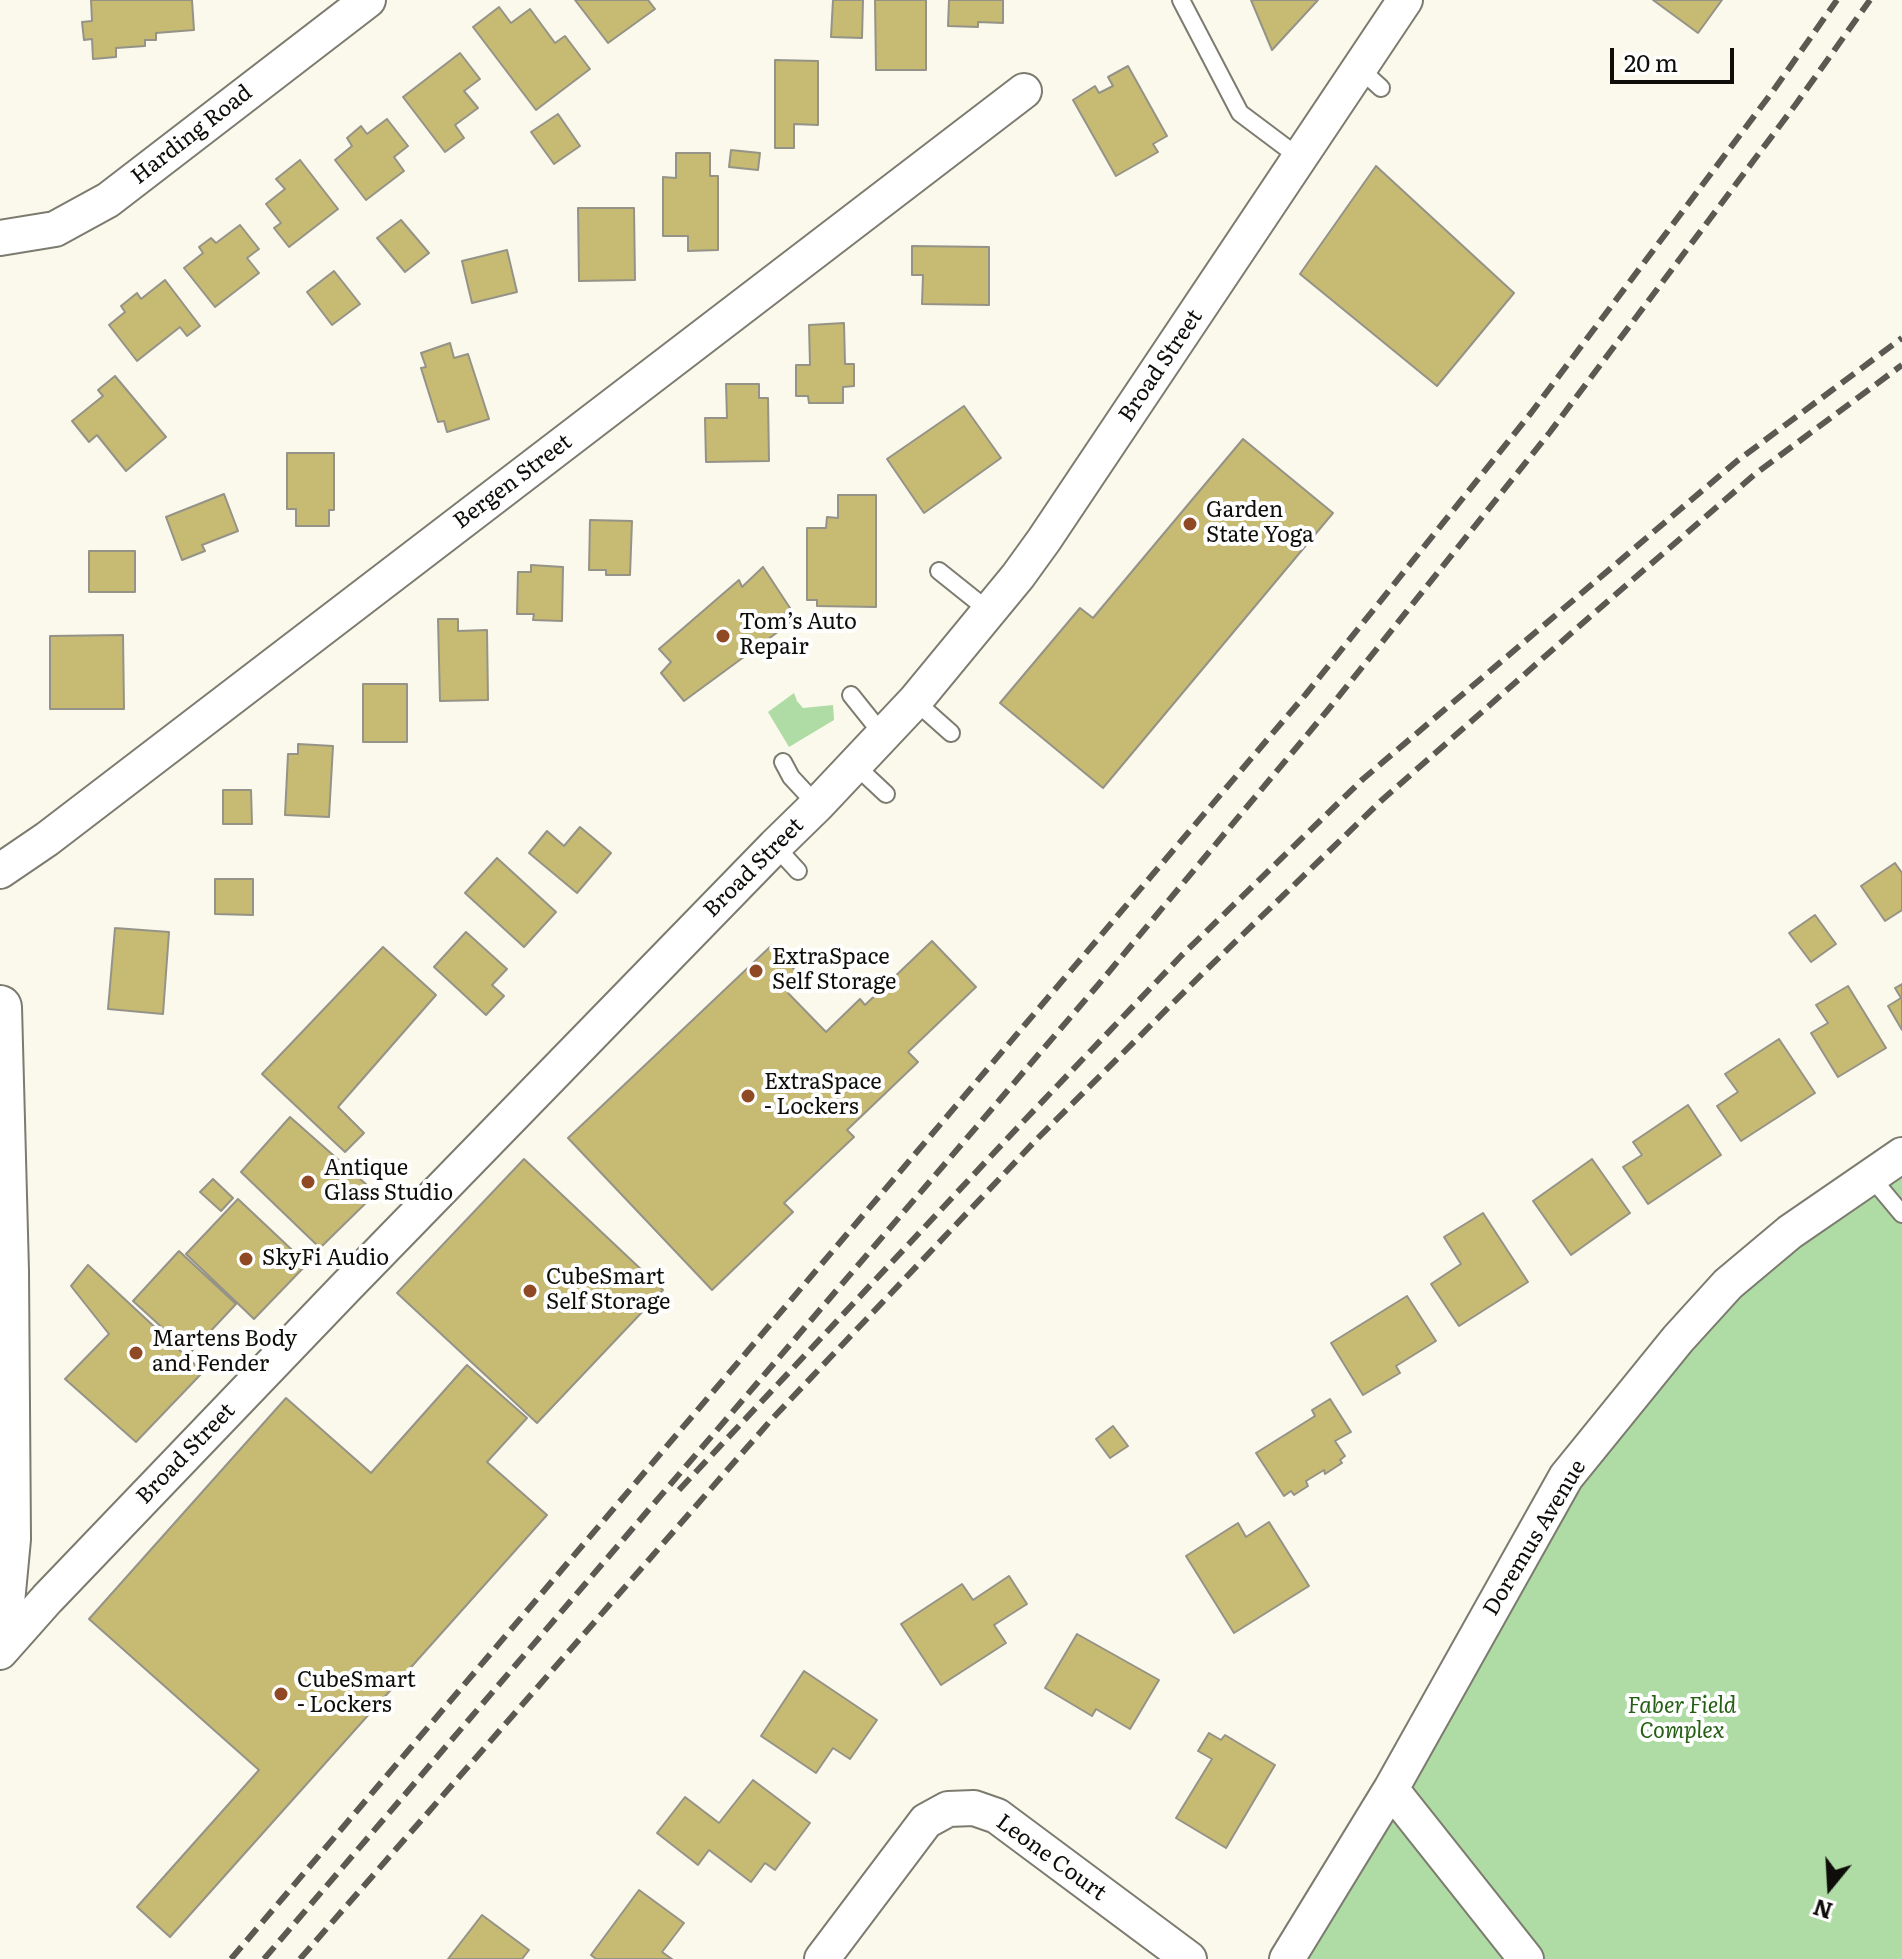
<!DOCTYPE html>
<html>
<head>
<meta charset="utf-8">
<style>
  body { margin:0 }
  #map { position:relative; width:1902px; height:1959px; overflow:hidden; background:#fbf9eb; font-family:Literata,serif }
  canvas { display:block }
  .north { position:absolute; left:1790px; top:1847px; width:80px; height:80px; -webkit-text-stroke:6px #fff; paint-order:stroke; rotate:198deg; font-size:22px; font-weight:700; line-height:32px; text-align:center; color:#0e0d09 }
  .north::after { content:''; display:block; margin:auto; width:28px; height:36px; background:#0e0d09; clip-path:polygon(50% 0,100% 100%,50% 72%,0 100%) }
  .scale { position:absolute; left:1610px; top:48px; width:124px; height:36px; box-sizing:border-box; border:4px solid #0e0d09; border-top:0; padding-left:10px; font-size:24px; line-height:28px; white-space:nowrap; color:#0e0d09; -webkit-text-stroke:6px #fff; paint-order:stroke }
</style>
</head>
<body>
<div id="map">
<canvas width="1902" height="1959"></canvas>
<div class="north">N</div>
<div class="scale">20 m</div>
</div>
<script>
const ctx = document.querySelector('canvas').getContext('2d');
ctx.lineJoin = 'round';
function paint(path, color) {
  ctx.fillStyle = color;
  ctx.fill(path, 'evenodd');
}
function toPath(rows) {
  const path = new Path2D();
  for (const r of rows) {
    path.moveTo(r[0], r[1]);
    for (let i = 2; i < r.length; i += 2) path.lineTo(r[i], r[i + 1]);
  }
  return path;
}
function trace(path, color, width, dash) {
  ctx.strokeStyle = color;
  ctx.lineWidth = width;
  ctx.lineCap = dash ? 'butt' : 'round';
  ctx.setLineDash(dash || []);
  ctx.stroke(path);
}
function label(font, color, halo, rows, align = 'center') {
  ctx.font = font + ' Literata,serif';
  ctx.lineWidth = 8;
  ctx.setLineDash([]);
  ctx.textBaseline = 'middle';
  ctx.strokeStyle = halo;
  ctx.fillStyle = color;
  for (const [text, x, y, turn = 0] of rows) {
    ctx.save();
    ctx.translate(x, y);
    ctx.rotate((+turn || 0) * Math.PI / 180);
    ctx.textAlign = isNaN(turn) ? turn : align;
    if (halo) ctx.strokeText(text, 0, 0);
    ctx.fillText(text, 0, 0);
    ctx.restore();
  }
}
paint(toPath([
  [794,693,797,701,803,708,833,705,834,720,789,747,768,712],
  [1902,1156,1902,1959,1287,1959,1566,1477,1678,1339]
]), '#afdba5');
const building = toPath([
  [91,0,192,0,194,30,156,33,156,40,145,40,145,46,116,48,116,57,93,59,92,39,84,40,82,22,92,21,91,0],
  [575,0,648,0,655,9,608,43,575,0],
  [833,0,863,0,862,38,831,37,833,0],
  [875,0,926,0,926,70,876,70,875,0],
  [949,0,1003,0,1003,23,978,22,978,27,948,26,949,0],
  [1251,0,1318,0,1272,50,1251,0],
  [1653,0,1722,0,1698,33,1653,0],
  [499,7,511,23,530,9,555,43,565,36,590,69,536,110,473,27,499,7],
  [460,53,480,79,464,91,478,108,455,125,464,138,445,152,403,97,460,53],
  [775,60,818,61,818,125,794,124,794,148,775,148,775,60],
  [1128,66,1167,136,1153,144,1158,152,1116,176,1073,100,1095,86,1099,93,1113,86,1108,77,1128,66],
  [558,114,580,146,554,164,531,132,558,114],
  [387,119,408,146,394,157,404,171,366,200,335,160,352,146,347,138,361,126,367,134,387,119],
  [731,150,760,153,758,170,729,167,731,150],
  [676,153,710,153,710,176,718,176,718,250,688,251,688,236,663,236,663,177,676,178,676,153],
  [300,160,338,209,289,247,274,228,281,223,266,204,285,189,276,179,300,160],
  [1376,166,1514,293,1437,386,1300,274,1376,166],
  [578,208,634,208,635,280,579,281,578,208],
  [401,220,429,253,405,272,377,238,401,220],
  [240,225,259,249,247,258,259,273,215,307,184,268,203,253,199,247,211,238,216,243,240,225],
  [912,246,989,247,989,305,922,304,923,275,912,275,912,246],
  [507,250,517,292,472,303,462,261,507,250],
  [334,271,360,304,332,325,307,292,334,271],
  [165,280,200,326,187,336,180,327,137,361,109,325,125,312,121,306,137,293,141,299,165,280],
  [844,323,845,364,854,364,854,386,843,387,843,403,809,403,808,396,796,396,796,365,810,365,809,325,844,323],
  [450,343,454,358,468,354,489,419,447,432,444,421,438,422,421,368,426,367,421,353,450,343],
  [115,376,166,437,126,471,97,435,89,442,72,421,103,396,98,390,115,376],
  [726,384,759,384,759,398,768,398,769,461,706,462,705,418,727,418,726,384],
  [964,406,1001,458,924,513,887,459,964,406],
  [1243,439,1333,513,1103,788,1000,703,1080,608,1093,618,1243,439],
  [287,453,334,453,334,510,329,510,329,526,296,526,296,509,287,509,287,453],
  [224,494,238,531,202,545,205,551,182,560,166,517,224,494],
  [838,495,876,495,876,607,817,606,817,600,807,600,807,528,826,528,827,517,838,518,838,495],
  [590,520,632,521,630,575,606,575,606,570,589,570,590,520],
  [89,551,135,551,135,592,89,592,89,551],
  [531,565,563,567,562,621,533,620,534,614,517,614,518,572,531,572,531,565],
  [763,567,790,608,783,615,790,623,684,701,661,673,671,662,659,649,739,580,742,587,763,567],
  [438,619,458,619,458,631,487,630,488,700,440,701,438,619],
  [123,635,124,709,50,709,50,636,123,635],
  [363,684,407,684,407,742,363,742,363,684],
  [298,744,333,746,329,817,285,815,288,754,298,754,298,744],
  [223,790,251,790,252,824,223,824,223,790],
  [580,827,611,853,577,893,529,853,547,831,564,846,580,827],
  [497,858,556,912,524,947,465,893,497,858],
  [1895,863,1902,873,1902,910,1885,921,1861,886,1895,863],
  [215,879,253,879,253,915,215,914,215,879],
  [1815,915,1836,944,1811,962,1789,933,1815,915],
  [115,928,169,932,163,1014,108,1009,115,928],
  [466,932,507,969,492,985,504,996,486,1015,434,967,466,932],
  [932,941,976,987,908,1052,918,1062,847,1130,854,1137,784,1203,793,1212,712,1290,568,1138,772,945,803,979,788,993,826,1032,860,999,865,1005,932,941],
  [383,947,436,995,338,1107,364,1133,345,1152,262,1074,383,947],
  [1902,984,1902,1030,1888,1006,1901,998,1895,988,1902,984],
  [1848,986,1886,1048,1838,1077,1811,1033,1828,1023,1816,1005,1848,986],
  [1779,1039,1815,1093,1741,1141,1717,1106,1738,1092,1725,1074,1779,1039],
  [1688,1105,1721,1155,1648,1204,1623,1167,1642,1155,1633,1142,1688,1105],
  [290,1117,376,1193,320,1248,241,1172,290,1117],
  [524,1159,663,1290,537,1423,397,1293,524,1159],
  [1592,1159,1630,1213,1571,1255,1533,1201,1592,1159],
  [213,1179,233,1198,221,1211,200,1192,213,1179],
  [238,1199,307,1264,254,1319,186,1254,238,1199],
  [1483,1213,1528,1282,1459,1326,1431,1284,1461,1264,1444,1237,1483,1213],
  [179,1251,236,1304,190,1353,133,1301,179,1251],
  [88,1265,203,1372,136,1442,65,1379,109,1334,71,1286,88,1265],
  [1407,1296,1436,1341,1396,1366,1400,1373,1363,1395,1331,1343,1407,1296],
  [467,1365,527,1418,487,1462,547,1515,170,1937,137,1907,259,1770,89,1619,286,1398,371,1473,467,1365],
  [1330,1399,1351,1432,1335,1441,1345,1456,1340,1460,1342,1463,1325,1474,1324,1470,1306,1481,1308,1486,1294,1495,1291,1491,1284,1496,1256,1453,1315,1416,1312,1410,1330,1399],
  [1113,1426,1128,1446,1110,1458,1096,1439,1113,1426],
  [1269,1522,1309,1586,1234,1633,1186,1556,1238,1523,1246,1537,1269,1522],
  [1009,1576,1027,1604,994,1625,1006,1643,941,1685,901,1624,962,1584,973,1600,1009,1576],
  [1077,1634,1159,1680,1130,1729,1096,1709,1092,1716,1045,1688,1077,1634],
  [804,1671,877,1720,850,1759,833,1748,816,1773,761,1736,804,1671],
  [1209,1733,1221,1740,1225,1735,1275,1765,1226,1848,1176,1818,1212,1759,1198,1751,1209,1733],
  [753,1780,810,1823,775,1870,765,1863,751,1882,709,1850,698,1865,657,1833,685,1797,719,1823,753,1780],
  [639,1890,684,1923,662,1952,672,1959,596,1959,591,1955,639,1890],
  [482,1915,529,1950,522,1959,448,1959,482,1915]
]);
paint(building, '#c7ba73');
trace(building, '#959387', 2);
const service = toPath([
  [1181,0,1240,113,1300,158],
  [1358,67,1381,88],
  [939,571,989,611],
  [851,695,883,735],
  [915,701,951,733],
  [783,762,791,777,817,805],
  [855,765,886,794],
  [775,846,798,871],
  [1871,1177,1902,1214]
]);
const minor = toPath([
  [0,238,55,229,108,200,368,0],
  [0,871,47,839,1024,91],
  [0,1652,47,1599,346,1287,775,846,817,805,915,701,1018,576,1044,540,1405,0],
  [1391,1789,1526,1959],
  [822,1959,926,1821,948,1809,974,1808,997,1816,1189,1959],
  [1287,1959,1391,1789,1566,1477,1678,1339,1728,1284,1790,1232,1902,1155]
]);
const tertiary = toPath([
  [0,1007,7,1271,9,1539,0,1634]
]);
trace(service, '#7c7b6f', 20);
trace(minor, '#7c7b6f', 38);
trace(tertiary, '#7c7b6f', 46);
trace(service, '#fff', 16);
trace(minor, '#fff', 34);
trace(tertiary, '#fff', 42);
trace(toPath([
  [679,1490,1021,1124,1181,956,1363,779,1737,461,1902,338],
  [231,1959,1306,694,1531,413,1773,91,1837,0],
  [264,1959,1098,985,1327,711,1550,432,1796,104,1870,0],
  [300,1959,771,1420,1038,1138,1203,973,1382,800,1593,614,1755,474,1902,365]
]), '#5b5a52', 6, [16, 8]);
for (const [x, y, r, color] of [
  [1190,524,8,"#904925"],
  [723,636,8,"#904925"],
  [756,971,8,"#904925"],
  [748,1096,8,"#904925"],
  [308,1182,8,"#904925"],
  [246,1259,8,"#904925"],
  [530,1291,8,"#904925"],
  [136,1353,8,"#904925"],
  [281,1694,8,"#904925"]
]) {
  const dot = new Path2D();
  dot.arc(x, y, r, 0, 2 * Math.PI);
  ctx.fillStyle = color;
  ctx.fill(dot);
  trace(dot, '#fff', 3);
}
label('22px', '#0e0d09', '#fff', [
  ["Harding Road",192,135,-38],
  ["Broad Street",1161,366,-56],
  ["Bergen Street",513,482,-37],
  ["Broad Street",754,868,-45],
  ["Broad Street",186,1454,-46],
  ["Doremus Avenue",1535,1538,-59],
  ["Leone Court",1051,1858,36]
]);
label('22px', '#0e0d09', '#fff', [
  ["Garden",1206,511],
  ["State Yoga",1206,536],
  ["Tom’s Auto",739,623],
  ["Repair",739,648],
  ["ExtraSpace",772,958],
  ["Self Storage",772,983],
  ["ExtraSpace",764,1083],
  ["- Lockers",764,1108],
  ["Antique",324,1169],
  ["Glass Studio",324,1194],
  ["SkyFi Audio",262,1259],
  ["CubeSmart",546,1278],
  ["Self Storage",546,1303],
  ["Martens Body",152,1340],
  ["and Fender",152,1365],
  ["CubeSmart",297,1681],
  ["- Lockers",297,1706]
], 'left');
label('italic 22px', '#245f14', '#fff', [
  ["Faber Field",1682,1707],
  ["Complex",1682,1732]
]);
</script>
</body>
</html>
